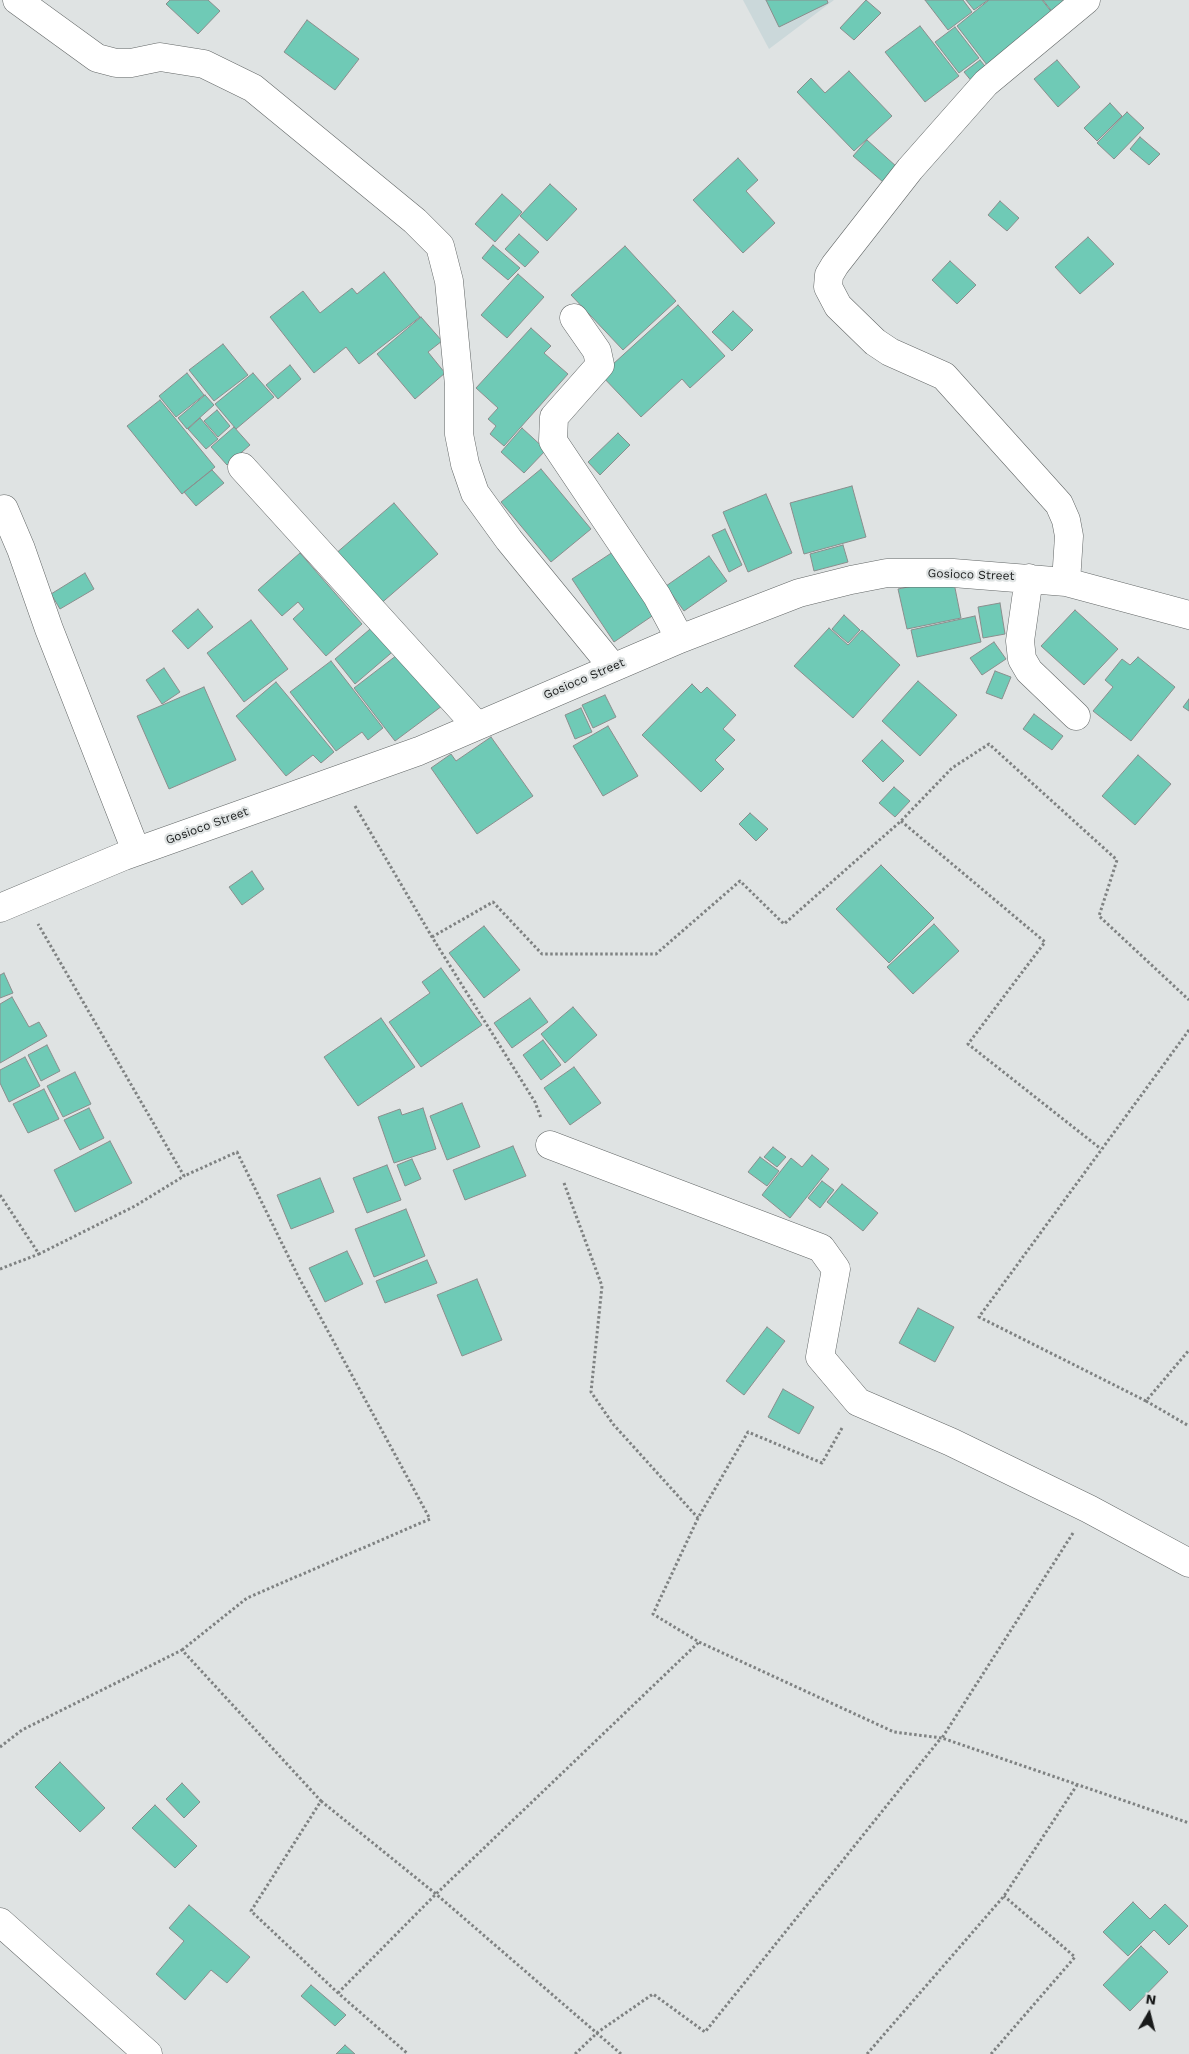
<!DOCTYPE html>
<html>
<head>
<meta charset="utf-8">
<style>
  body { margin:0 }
  #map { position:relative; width:1189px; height:2054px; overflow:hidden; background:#dfe3e3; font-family:"Work Sans",sans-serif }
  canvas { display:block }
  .north { position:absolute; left:1124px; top:1989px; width:50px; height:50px; -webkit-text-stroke:4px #dfe3e3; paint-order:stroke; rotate:8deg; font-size:14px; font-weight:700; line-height:20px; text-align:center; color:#181a1a }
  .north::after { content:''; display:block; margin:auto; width:18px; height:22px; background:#181a1a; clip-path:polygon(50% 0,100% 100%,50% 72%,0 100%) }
</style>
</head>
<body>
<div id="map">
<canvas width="1189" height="2054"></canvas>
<div class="north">N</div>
</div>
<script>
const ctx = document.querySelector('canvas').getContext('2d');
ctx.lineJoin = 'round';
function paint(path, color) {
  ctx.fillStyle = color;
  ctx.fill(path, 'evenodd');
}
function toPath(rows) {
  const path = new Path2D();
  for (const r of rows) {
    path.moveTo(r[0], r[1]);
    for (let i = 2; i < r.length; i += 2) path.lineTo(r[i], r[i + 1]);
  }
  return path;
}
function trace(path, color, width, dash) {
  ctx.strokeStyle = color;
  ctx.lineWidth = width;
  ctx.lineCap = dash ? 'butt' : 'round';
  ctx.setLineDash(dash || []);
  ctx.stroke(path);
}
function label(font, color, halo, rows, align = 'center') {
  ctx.font = font + ' "Work Sans",sans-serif';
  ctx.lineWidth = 4.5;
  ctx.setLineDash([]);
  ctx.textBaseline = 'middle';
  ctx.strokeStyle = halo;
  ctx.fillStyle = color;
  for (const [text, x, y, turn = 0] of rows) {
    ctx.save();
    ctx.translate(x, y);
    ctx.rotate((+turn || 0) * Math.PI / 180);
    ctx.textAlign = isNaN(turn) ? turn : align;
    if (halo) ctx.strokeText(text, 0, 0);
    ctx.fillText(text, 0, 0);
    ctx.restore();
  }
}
paint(toPath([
  [743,0,834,0,769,49]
]), '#cbd8da');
const building = toPath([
  [170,0,208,0,220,11,198,34,166,4,170,0],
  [766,0,827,0,828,3,779,27,766,0],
  [866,0,881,13,854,40,840,28,866,0],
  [925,0,963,0,972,12,948,30,925,0],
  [966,0,988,0,974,10,966,0],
  [989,0,1042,0,1053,14,987,65,957,26,989,0],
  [1043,0,1072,0,1054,14,1043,0],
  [307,20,359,59,335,90,284,52,307,20],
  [920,26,959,76,925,102,885,52,920,26],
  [955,27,979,58,959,73,935,42,955,27],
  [980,60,989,71,973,83,964,72,980,60],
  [1057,60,1080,87,1058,107,1034,79,1057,60],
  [849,71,892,116,854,151,797,92,811,78,825,93,849,71],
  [1110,103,1122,116,1097,141,1084,128,1110,103],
  [1127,112,1144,128,1114,159,1097,143,1127,112],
  [1140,137,1160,154,1149,165,1130,149,1140,137],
  [867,140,897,167,883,182,853,156,867,140],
  [738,158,758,180,746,191,775,223,743,253,693,200,738,158],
  [550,184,577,209,547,241,520,216,550,184],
  [502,194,522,212,495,242,475,224,502,194],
  [1000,201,1019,218,1007,231,988,215,1000,201],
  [519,234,539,252,525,267,505,249,519,234],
  [1088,237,1114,264,1080,294,1055,267,1088,237],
  [493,245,520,268,508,280,482,258,493,245],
  [625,246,676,301,623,350,571,295,625,246],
  [950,261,976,285,957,304,932,280,950,261],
  [384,272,420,317,359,364,346,347,314,373,270,317,303,291,320,313,352,288,357,294,384,272],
  [518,274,544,297,507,338,481,315,518,274],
  [678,305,725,356,690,388,682,379,641,417,601,375,678,305],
  [733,311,753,330,732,351,712,332,733,311],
  [421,317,442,341,428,352,445,373,415,399,377,354,421,317],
  [531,328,551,346,544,353,568,374,504,446,490,434,496,426,488,419,498,408,476,388,531,328],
  [223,344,248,375,214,401,189,370,223,344],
  [290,365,301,379,278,399,266,385,290,365],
  [187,373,204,395,176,417,159,396,187,373],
  [253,373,274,397,236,429,215,404,253,373],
  [205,395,214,405,187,429,178,418,205,395],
  [160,400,215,467,182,494,127,426,160,400],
  [217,410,230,426,218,437,204,421,217,410],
  [200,418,218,439,206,449,188,429,200,418],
  [234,427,250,445,227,465,211,447,234,427],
  [522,428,546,450,524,473,501,452,522,428],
  [618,433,630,445,600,475,588,462,618,433],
  [541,469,591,529,551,562,501,502,541,469],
  [212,470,224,483,196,506,184,492,212,470],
  [852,486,866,537,804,554,790,503,852,486],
  [766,494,792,553,748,572,723,512,766,494],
  [394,503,438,554,378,606,334,555,394,503],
  [725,529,742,565,729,572,712,535,725,529],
  [843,545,848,562,814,571,810,554,843,545],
  [619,548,661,610,614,642,572,579,619,548],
  [300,553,362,624,326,656,293,619,304,609,298,602,282,616,258,590,300,553],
  [709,556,727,581,684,611,666,586,709,556],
  [85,573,94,589,60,609,51,594,85,573],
  [953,578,961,618,907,629,898,589,953,578],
  [1000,603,1005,634,983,638,978,607,1000,603],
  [198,609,213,627,188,649,172,631,198,609],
  [1075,610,1118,649,1084,685,1041,646,1075,610],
  [844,615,860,630,848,643,832,629,844,615],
  [975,616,981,642,917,657,911,630,975,616],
  [251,620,288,669,244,702,207,653,251,620],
  [376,624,397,648,355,684,335,659,376,624],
  [829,628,848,645,862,630,900,665,853,718,794,666,829,628],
  [994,642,1006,659,982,675,970,658,994,642],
  [401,652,442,706,395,741,354,688,401,652],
  [1138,657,1175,687,1131,741,1093,711,1113,687,1105,680,1122,659,1130,665,1138,657],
  [331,661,383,728,368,740,362,732,336,751,290,692,331,661],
  [164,668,180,692,162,704,146,680,164,668],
  [995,671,1011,677,1002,699,986,693,995,671],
  [918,681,957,715,920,756,882,721,918,681],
  [276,682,334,752,321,763,313,755,286,776,236,716,276,682],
  [692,684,701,693,707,687,736,715,723,729,735,740,715,760,724,769,701,792,642,735,692,684],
  [204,687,236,760,169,789,137,716,204,687],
  [605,695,616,717,593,728,582,705,605,695],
  [1189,699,1189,711,1183,707,1189,699],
  [581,708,592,732,575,739,565,715,581,708],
  [1034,714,1063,736,1052,750,1023,729,1034,714],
  [608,726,638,776,603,796,573,746,608,726],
  [491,737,533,796,477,834,431,768,451,754,456,761,491,737],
  [882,740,904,761,883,782,862,761,882,740],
  [1138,755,1171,784,1135,825,1102,796,1138,755],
  [894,787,910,801,895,817,879,803,894,787],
  [750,813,768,829,756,841,739,824,750,813],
  [881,865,934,918,889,963,836,909,881,865],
  [252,871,264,889,242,905,229,887,252,871],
  [934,924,959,951,913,994,887,967,934,924],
  [484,926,520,970,484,998,449,953,484,926],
  [441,968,482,1025,421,1067,389,1022,430,993,422,982,441,968],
  [4,973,13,993,0,998,0,975,4,973],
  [12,997,29,1027,39,1022,47,1036,0,1063,0,1004,12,997],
  [530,998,548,1022,512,1048,494,1023,530,998],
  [573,1007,597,1035,565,1063,541,1034,573,1007],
  [381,1018,415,1067,358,1106,324,1057,381,1018],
  [543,1040,561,1065,541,1080,523,1055,543,1040],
  [47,1045,60,1071,41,1081,28,1055,47,1045],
  [25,1057,40,1086,9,1102,0,1083,0,1070,25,1057],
  [574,1067,601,1103,570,1125,544,1088,574,1067],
  [75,1072,91,1104,63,1117,47,1086,75,1072],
  [44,1089,59,1119,28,1133,13,1104,44,1089],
  [462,1103,480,1147,447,1160,430,1116,462,1103],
  [89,1108,104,1138,80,1150,64,1120,89,1108],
  [423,1108,436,1149,394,1163,378,1117,400,1109,402,1115,423,1108],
  [110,1141,132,1183,75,1212,54,1170,110,1141],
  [513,1146,526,1176,465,1200,453,1170,513,1146],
  [773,1147,786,1157,777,1167,764,1157,773,1147],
  [812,1155,829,1169,790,1218,762,1195,791,1158,802,1167,812,1155],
  [760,1157,779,1171,767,1186,748,1172,760,1157],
  [412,1159,421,1179,405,1186,397,1165,412,1159],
  [387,1165,401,1200,367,1213,353,1178,387,1165],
  [320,1178,334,1212,291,1229,277,1195,320,1178],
  [822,1181,834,1190,820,1208,808,1198,822,1181],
  [842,1184,878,1213,863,1231,827,1202,842,1184],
  [406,1209,425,1256,374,1277,355,1229,406,1209],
  [347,1251,363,1284,325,1302,309,1268,347,1251],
  [427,1260,437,1283,385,1303,376,1281,427,1260],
  [477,1279,502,1340,462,1356,437,1295,477,1279],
  [918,1308,954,1327,935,1362,899,1343,918,1308],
  [767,1327,785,1341,744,1395,726,1381,767,1327],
  [783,1389,814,1407,799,1434,768,1417,783,1389],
  [60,1762,105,1808,80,1832,35,1787,60,1762],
  [182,1783,200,1802,184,1818,166,1799,182,1783],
  [155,1805,197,1846,175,1868,132,1828,155,1805],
  [1133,1902,1150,1919,1165,1904,1188,1926,1169,1945,1154,1930,1128,1956,1103,1932,1133,1902],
  [189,1905,250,1957,227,1983,211,1970,185,2000,156,1974,184,1941,169,1928,189,1905],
  [1141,1946,1168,1972,1130,2011,1103,1985,1141,1946],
  [311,1985,346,2015,335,2026,301,1996,311,1985],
  [345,2045,355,2054,336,2054,345,2045]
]);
paint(building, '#6fcab6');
trace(building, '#8a8e8d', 1);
const minor = toPath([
  [17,0,97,58,116,63,131,63,160,57,204,64,253,88,415,221,440,246,449,281,459,385,459,434,465,464,475,493,509,540,612,666],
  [574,318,597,351,600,365,554,417,553,441,657,596,680,639],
  [242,467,477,726],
  [4,509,21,549,49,629,136,851],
  [1029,578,1020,641,1022,659,1029,671,1076,716],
  [1066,582,1069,536,1066,520,1059,504,944,376,890,352,875,342,838,306,828,287,829,275,835,265,910,169,986,83,1086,0],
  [0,908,124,856,419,751,680,639,799,593,851,580,887,573,953,573,1066,582,1189,615],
  [550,1145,821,1248,836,1269,820,1357,858,1402,951,1442,1089,1509,1189,1563],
  [0,1922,148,2054]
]);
trace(minor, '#636767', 29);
trace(toPath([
  [355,806,432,937,535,1102,541,1118],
  [901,821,1045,942,968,1044,1101,1149],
  [432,937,493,902,542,954,656,954,740,881,784,924,901,821,952,768,989,744,1117,860,1099,916,1189,1000],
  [1189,1030,979,1317,1146,1401,1189,1350],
  [564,1183,602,1286,591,1392,613,1424,698,1518],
  [0,1195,39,1254,135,1206,184,1176,38,924],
  [0,1269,39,1254],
  [1146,1401,1189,1426],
  [842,1428,822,1463,748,1432,698,1518,653,1614,699,1642,894,1732,942,1738],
  [1073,1533,942,1738,1189,1823],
  [182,1650,247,1598,430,1519,298,1276,237,1152,184,1176],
  [0,1747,22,1730,182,1650,321,1801,251,1911,338,1993,408,2054],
  [321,1801,436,1894,621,2054],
  [338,1993,436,1894,699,1642],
  [575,2054,598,2032,653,1994,705,2032,941,1738],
  [867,2054,1004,1896,1077,1785],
  [991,2054,1075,1957,1004,1896]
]), '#7f8282', 3, [2.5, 2.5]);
trace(minor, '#fff', 28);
label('12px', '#181a1a', '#dfe3e3', [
  ["Gosioco Street",971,575,2],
  ["Gosioco Street",584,679,-23],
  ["Gosioco Street",207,826,-20]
]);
</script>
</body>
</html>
